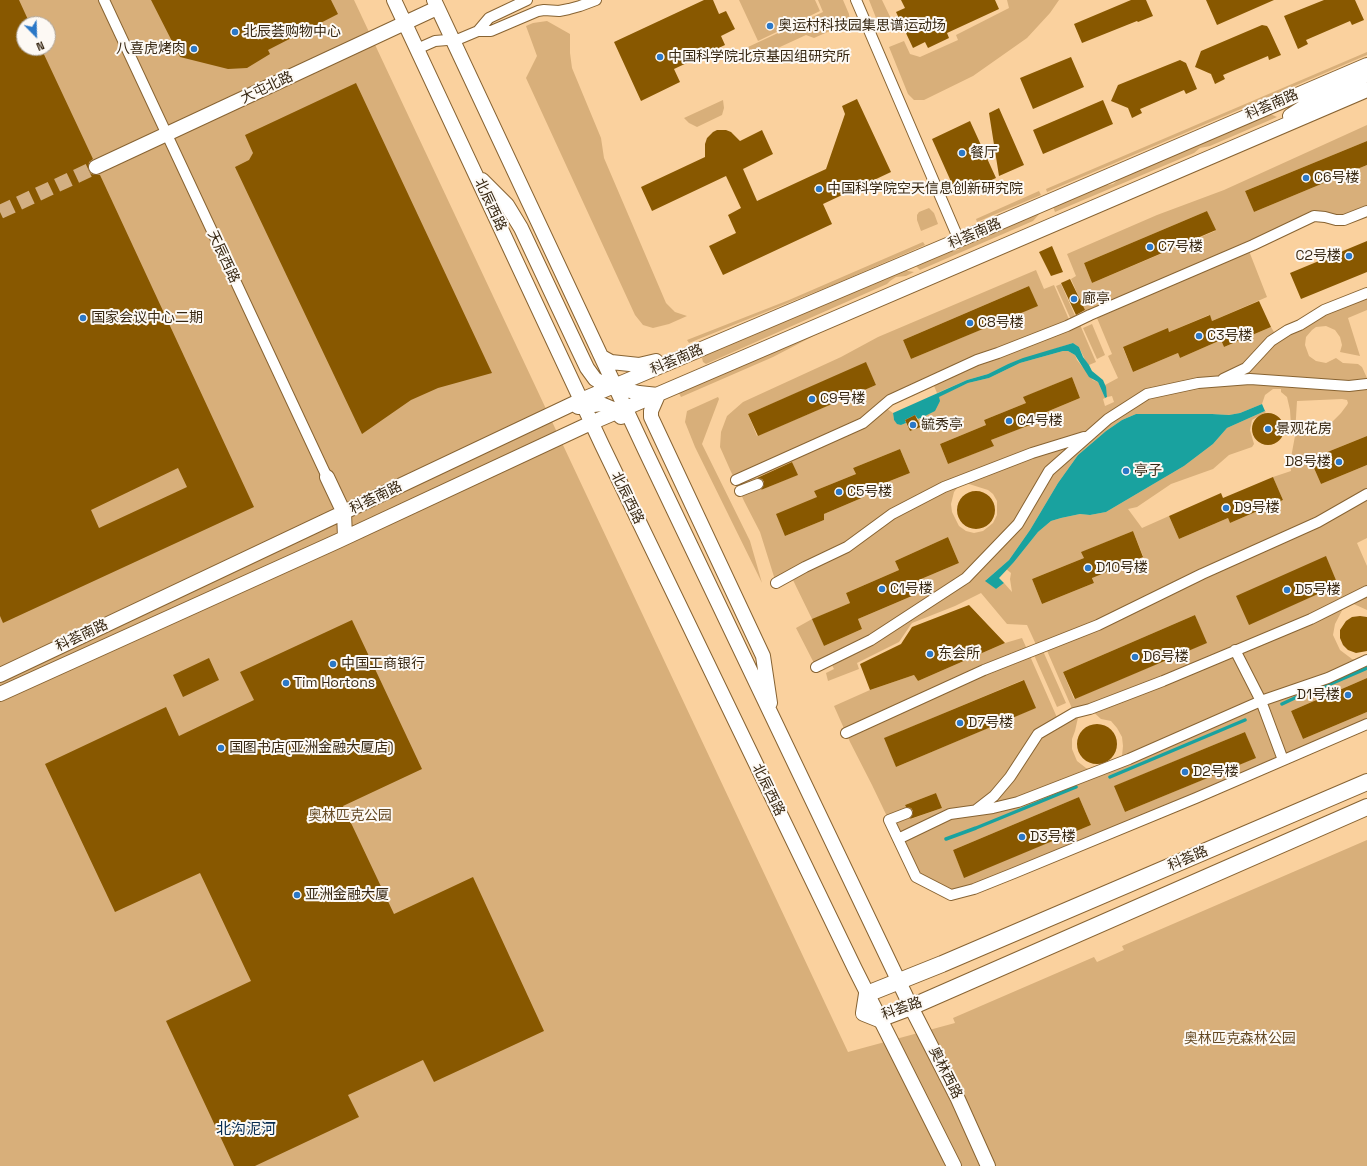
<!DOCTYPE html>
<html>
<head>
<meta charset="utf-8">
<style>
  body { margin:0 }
  #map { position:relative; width:1367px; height:1166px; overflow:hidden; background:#fad19e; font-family:"Space Grotesk",sans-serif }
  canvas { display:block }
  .north { position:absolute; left:16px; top:16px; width:40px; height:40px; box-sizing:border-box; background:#fdf9f4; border:1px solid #aea59a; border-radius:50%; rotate:157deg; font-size:11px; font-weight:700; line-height:16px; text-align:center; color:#372712 }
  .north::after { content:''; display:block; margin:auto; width:14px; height:18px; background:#2b78c7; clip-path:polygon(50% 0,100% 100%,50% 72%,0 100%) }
</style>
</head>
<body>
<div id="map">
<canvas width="1367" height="1166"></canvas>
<div class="north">N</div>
</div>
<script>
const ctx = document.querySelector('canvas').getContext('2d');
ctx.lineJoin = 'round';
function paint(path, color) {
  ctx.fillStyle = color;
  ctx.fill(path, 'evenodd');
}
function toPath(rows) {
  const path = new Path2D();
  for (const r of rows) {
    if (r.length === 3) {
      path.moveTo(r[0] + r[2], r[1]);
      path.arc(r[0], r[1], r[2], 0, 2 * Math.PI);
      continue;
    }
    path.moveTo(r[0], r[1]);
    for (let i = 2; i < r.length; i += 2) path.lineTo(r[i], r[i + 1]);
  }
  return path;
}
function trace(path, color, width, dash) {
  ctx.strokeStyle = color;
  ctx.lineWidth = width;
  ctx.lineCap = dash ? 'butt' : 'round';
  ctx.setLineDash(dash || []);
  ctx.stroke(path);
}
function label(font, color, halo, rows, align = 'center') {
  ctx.font = font + ' "Space Grotesk","Noto Sans SC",sans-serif';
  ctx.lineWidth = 4;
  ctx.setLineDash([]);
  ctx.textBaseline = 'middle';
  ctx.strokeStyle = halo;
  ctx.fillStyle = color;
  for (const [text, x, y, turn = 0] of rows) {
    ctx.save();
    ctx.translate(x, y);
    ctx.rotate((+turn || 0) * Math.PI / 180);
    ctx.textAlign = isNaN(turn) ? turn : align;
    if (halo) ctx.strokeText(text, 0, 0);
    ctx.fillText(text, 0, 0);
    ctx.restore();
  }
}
paint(toPath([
  [0,0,354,0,848,1052,955,1023,953,1018,1094,957,1097,962,1124,950,1122,946,1367,840,1367,1166,0,1166],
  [24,24,48,24,48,48,24,48],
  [739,0,815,0,820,11,758,41],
  [818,0,843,0,849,14,850,22,814,38,806,35,754,59,748,47,823,12],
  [869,0,882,0,895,27,882,33],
  [1007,0,1059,0,1050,13,1027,38,973,76,924,100,914,100,908,94,889,47,904,41,910,54,920,57,958,40,956,35,1009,8],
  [547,21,570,34,570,53,572,68,601,138,604,158,666,303,675,312,687,316,669,324,653,328,643,325,635,315,526,78,537,56,526,26,533,23],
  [1367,52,1367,55,1047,192,1046,189],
  [723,100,724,108,722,115,697,127,689,123,684,118],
  [1268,113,1277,117,1210,146,1200,148,1194,153,1055,212,1052,204,1102,184,1108,185,1113,184,1121,178],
  [1367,125,1367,141,1245,191,1254,212,1367,165,1367,211,1344,220,1314,216,1087,316,1071,279,1076,276,1067,254,1157,215,1224,190],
  [1207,211,1215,231,1092,283,1084,263],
  [1039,191,1041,195,977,222,976,219],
  [929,208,934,213,938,224,921,231,917,220,917,215,919,212],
  [1041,212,1033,221,920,270,914,264,949,250,953,251,958,250,965,244],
  [923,242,925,245,835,284,689,343,687,340,789,300],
  [1013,245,1015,249,870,310,823,331,773,357,681,397,679,393],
  [1249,251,1267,297,1212,321,1209,315,1169,332,1168,329,1123,348,1133,372,1178,353,1180,358,1221,340,1224,347,1271,327,1277,337,1367,293,1367,310,1348,318,1360,356,1340,352,1342,345,1340,337,1335,330,1326,326,1316,327,1312,330,1306,337,1305,345,1309,356,1316,361,1326,363,1336,358,1343,363,1358,364,1362,367,1367,378,1367,436,1310,459,1321,484,1367,465,1367,538,1357,543,1367,566,1367,610,1347,601,1335,624,1333,635,1340,650,1352,659,1363,662,1367,660,1367,678,1291,711,1303,739,1367,712,1367,724,951,895,916,877,872,785,850,742,834,706,870,690,914,675,918,681,1005,643,1022,638,1059,722,1074,713,1045,646,1038,649,1027,625,1007,624,981,593,955,606,912,623,899,642,857,663,859,669,828,681,826,673,834,669,830,661,816,667,796,628,812,619,791,576,776,583,760,532,744,501,720,447,721,432,727,416,743,402,841,357,878,337,1036,270,1044,289,1054,285,1071,324,1078,320,1096,362,1089,365,1086,362,1079,347,1073,343,1008,364,988,374,967,380,937,393,932,381,883,406,893,413,894,420,901,425,906,423,910,431,921,427,917,420,923,417,937,397,968,383,989,378,1020,363,1063,351,1068,351,1075,355,1077,360,1093,380,1098,382,1105,398,1103,399,1105,406,1114,402,1112,396,1107,397,1105,385,1118,378,1108,356,1112,354,1097,318],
  [1029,286,1037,306,911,359,903,340],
  [866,363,876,385,757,436,748,414],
  [1072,377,1080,398,1032,418,1034,423,991,440,993,446,948,464,940,444,986,425,984,420,1026,403,1024,397],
  [1273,389,1281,389,1281,392,1287,397,1290,410,1291,425,1290,434,1295,436,1290,463,1291,471,1273,477,1283,500,1230,523,1228,518,1179,539,1169,516,1142,528,1128,509,1137,507,1171,484,1213,469,1229,455,1252,447,1254,444,1250,430,1252,420,1266,412,1265,411,1227,428,1213,444,1184,466,1106,512,1090,515,1080,514,1061,518,1051,521,1038,532,1014,562,1006,569,1011,573,1010,579,1012,592,1004,583,996,589,986,580,1009,560,1030,530,1058,483,1078,455,1106,431,1122,420,1136,414,1212,414,1229,415,1240,413,1262,404,1265,395],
  [1342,399,1347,400,1348,403,1347,405,1341,413,1331,423,1311,431,1295,434,1297,401],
  [900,449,910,473,862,492,864,497,824,514,824,520,785,536,817,497,814,491,856,474,853,468],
  [792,462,797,475,761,490,756,478],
  [964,479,969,484,988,490,993,494,997,501,997,515,993,523,983,531,974,533,966,531,959,526,952,512,951,504,954,492],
  [1133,531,1143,556,1092,577,1094,583,1042,604,1032,579,1084,558,1082,552],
  [948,537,959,563,907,585,912,596,858,619,862,629,824,646,813,619,850,603,846,593,899,570,895,561],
  [1326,557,1338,585,1249,624],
  [1195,615,1206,643,1074,699,1063,672],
  [1023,680,1035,708,896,767,885,738],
  [1090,709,1101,719,1111,721,1117,728,1122,737,1123,746,1122,756,1116,764,1097,771,1086,768,1077,761,1072,749,1072,739,1075,731,1079,713],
  [1245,732,1255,758,1125,812,1115,786],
  [936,793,942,808,911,819,905,805],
  [1079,797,1091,825,964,877,953,850],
  [902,270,914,272,906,276,896,277,890,281,887,284,706,364,703,362,702,358,704,355],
  [1061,284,1077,320,1072,322,1056,286],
  [1092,324,1105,355,1097,359,1083,328],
  [718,397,719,399,702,444,750,541,762,583,695,447,685,422,687,411],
  [1043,651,1066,703,1057,707,1034,655]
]), '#d8af7a');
paint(toPath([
  [1073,343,1079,347,1083,357,1089,365,1092,371,1103,380,1106,387,1107,397,1105,398,1098,382,1089,377,1075,355,1068,351,1063,351,1020,363,989,378,968,383,939,397,940,401,935,411,923,417,918,419,915,415,905,420,906,423,901,425,897,424,894,420,893,413,967,380,988,374,1008,364,1023,358],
  [1262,404,1265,411,1227,428,1213,444,1184,466,1106,512,1090,515,1080,514,1061,518,1051,521,1038,532,1014,562,999,578,1004,583,996,589,985,581,1009,560,1030,530,1058,483,1078,455,1106,431,1122,420,1136,414,1212,414,1229,415,1240,413]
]), '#19a29f');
trace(toPath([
  [1282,704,1301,695,1319,689,1367,668],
  [1110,777,1245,720],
  [946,839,976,828,1076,787]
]), '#19a29f', 3.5);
paint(toPath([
  [0,0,19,0,30,24,24,24,24,48,41,48,93,159,89,162,88,170,91,174,96,175,100,175,254,507,3,623,0,616],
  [178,468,187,487,99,528,91,510],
  [151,0,331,0,338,14,268,50,270,54,247,68,228,69,180,57],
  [704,0,713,0,719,14,726,11,735,29,721,36,725,45,674,69,680,82,641,101,614,42],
  [901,0,995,0,999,9,947,33,949,38,928,48,925,42,913,48,896,12,905,8],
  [1131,0,1146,0,1153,16,1138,22,1137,21,1082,43,1074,24],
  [1206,0,1274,0,1217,25],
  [1324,0,1355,0,1364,20,1352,25,1350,21,1306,40,1308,44,1298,49,1284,16],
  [1262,25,1267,26,1269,29,1281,55,1269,60,1268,56,1223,75,1225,79,1215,84,1211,74,1195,67,1201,51],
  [1071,57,1084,87,1033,109,1020,78],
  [1180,60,1186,63,1197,89,1186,94,1184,90,1140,109,1142,113,1132,118,1128,108,1111,101,1118,85],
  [356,83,492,373,438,388,411,400,362,434,235,167,249,160,253,153,245,135],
  [857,99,891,172,823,204,832,224,723,275,709,246,736,233,728,215,741,208,726,176,652,211,641,187,705,157,705,144,707,138,713,132,717,130,726,130,731,132,740,141,762,130,773,154,743,169,757,201,826,169,845,114,842,106],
  [1103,100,1113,124,1043,154,1033,130],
  [999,108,1024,165,999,176,989,113],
  [970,121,996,178,957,195,932,139],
  [1367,141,1367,165,1254,212,1245,191],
  [1207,211,1216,230,1092,283,1084,263],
  [1367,241,1367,272,1301,299,1290,273],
  [1052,246,1063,272,1051,276,1039,252],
  [1070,279,1085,310,1076,315,1061,283],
  [1029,286,1038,306,911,359,903,340],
  [1259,301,1271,327,1224,347,1221,340,1180,358,1178,353,1133,372,1123,347,1168,328,1169,332,1210,315,1212,321],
  [866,362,876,385,758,436,748,414],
  [1072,377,1080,398,1032,418,1035,423,991,440,994,446,948,464,940,444,986,425,984,420,1026,403,1023,397],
  [1268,429,16],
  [915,415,921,427,910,431,905,420],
  [1367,436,1367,465,1321,484,1310,459],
  [900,449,910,473,862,492,864,497,824,514,824,520,785,536,776,514,817,497,814,491,856,474,853,468],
  [792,462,798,475,761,490,764,485,764,482,762,479,757,478],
  [1273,477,1283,500,1230,523,1228,518,1179,539,1169,516,1221,493,1223,498],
  [976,510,19],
  [1133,531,1143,557,1092,578,1094,583,1042,604,1032,579,1084,558,1081,552],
  [948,537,959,563,907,585,912,596,858,619,862,629,824,646,812,619,850,603,846,593,899,570,895,561],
  [1326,556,1338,585,1249,625,1236,596],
  [969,605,1005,643,918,681,914,675,870,690,860,664,901,644,912,627],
  [1195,615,1207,643,1075,699,1063,672],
  [1360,616,1367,617,1367,651,1356,653,1348,650,1343,645,1340,638,1340,630,1346,621,1352,617],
  [352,620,422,769,343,806,394,914,473,877,544,1031,434,1082,423,1060,348,1095,359,1117,255,1166,234,1166,166,1021,251,981,200,873,115,912,45,764,166,707,179,736,254,700,240,672],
  [209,658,219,680,183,697,173,675],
  [1367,678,1367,712,1303,739,1291,711],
  [1024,680,1036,708,896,767,884,738],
  [1097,744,20],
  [1245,732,1256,758,1125,812,1114,786],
  [936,793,942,808,910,819,913,814,913,811,911,808,906,807,905,805],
  [1079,797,1091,825,964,878,953,850]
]), '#885800');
trace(toPath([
  [0,212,96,167]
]), '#d3af82', 14, [14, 7]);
const street = toPath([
  [104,0,327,477],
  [856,0,959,240],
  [478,31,491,31,538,11,544,10,559,11,569,9,580,6,596,0],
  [417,49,435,41,459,39,478,31,489,18,527,0],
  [1223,379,1246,368,1271,341,1288,330,1300,325,1324,310,1367,293],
  [736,480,863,423,890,400,977,360,998,353,1067,326,1090,315,1253,245,1314,216,1325,217,1336,220,1344,220,1367,211],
  [740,491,758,484],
  [776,583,805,567,847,547,892,514,944,487,1032,453,1084,437],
  [1235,650,1261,701,1283,760],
  [816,667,871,640,966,578,1018,524,1049,471,1108,419,1147,394,1198,383,1250,379,1349,386,1367,384],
  [846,733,984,670,1098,625,1202,574,1318,522,1367,494],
  [976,810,994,796,1010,777,1038,734,1074,713,1090,709,1163,681,1311,619,1367,591],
  [907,813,889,820,916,877,951,895,974,889,1014,873,1196,798,1367,724],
  [898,839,950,814,993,808,1018,802,1129,759,1261,701,1328,678,1367,660]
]);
const secondary = toPath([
  [394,0,602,445,855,969,954,1166],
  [434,0,645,450,911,1007,957,1097,988,1166],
  [1290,116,1321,96,1367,75],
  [96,167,437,8],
  [482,180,507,205,521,228,577,347,587,368,595,379,605,385,639,393,658,395,651,411,651,417,763,656,770,703],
  [602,357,611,362,639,365,656,361],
  [578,407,601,404,613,409,621,417],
  [327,477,344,513,345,537],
  [0,675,581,400,959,240,1367,65],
  [0,694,338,541,591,423,1367,90]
]);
const primary = toPath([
  [1367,782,942,964,867,994,864,1013,879,1019,911,1007,1367,807]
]);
trace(street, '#876332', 12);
trace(secondary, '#876332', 16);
trace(primary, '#876332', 18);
trace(street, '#fff', 10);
trace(secondary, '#fff', 14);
trace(primary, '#fff', 16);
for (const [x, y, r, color] of [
  [770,26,4,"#2b78c7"],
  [235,32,4,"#2b78c7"],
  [194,49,4,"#2b78c7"],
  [660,57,4,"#2b78c7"],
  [962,153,4,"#2b78c7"],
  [1306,178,4,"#2b78c7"],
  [819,189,4,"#2b78c7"],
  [1150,247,4,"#2b78c7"],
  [1349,256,4,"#2b78c7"],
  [1074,299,4,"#2b78c7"],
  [83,318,4,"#2b78c7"],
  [970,323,4,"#2b78c7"],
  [1199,336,4,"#2b78c7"],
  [812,399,4,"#2b78c7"],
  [1009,421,4,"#2b78c7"],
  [913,425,4,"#2b78c7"],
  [1268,429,4,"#2b78c7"],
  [1339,462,4,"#2b78c7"],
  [1126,471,4,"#2b78c7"],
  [839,492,4,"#2b78c7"],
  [1226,508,4,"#2b78c7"],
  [1088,568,4,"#2b78c7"],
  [882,589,4,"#2b78c7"],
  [1287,590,4,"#2b78c7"],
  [930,654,4,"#2b78c7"],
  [1135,657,4,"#2b78c7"],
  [333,664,4,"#2b78c7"],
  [286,683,4,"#2b78c7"],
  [1348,695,4,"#2b78c7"],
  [960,723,4,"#2b78c7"],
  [221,748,4,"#2b78c7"],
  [1185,772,4,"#2b78c7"],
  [1022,837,4,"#2b78c7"],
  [297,895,4,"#2b78c7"]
]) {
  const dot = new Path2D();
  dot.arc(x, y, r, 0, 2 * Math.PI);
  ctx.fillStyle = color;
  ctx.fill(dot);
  trace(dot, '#fdf9f4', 1.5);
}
label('14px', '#372712', '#fdf9f4', [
  ["奥运村科技园集思谱运动场",778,26],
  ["北辰荟购物中心",243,32],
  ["八喜虎烤肉",186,49,"right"],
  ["中国科学院北京基因组研究所",668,57],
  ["餐厅",970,153],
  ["C6号楼",1314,178],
  ["中国科学院空天信息创新研究院",827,189],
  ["C7号楼",1158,247],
  ["C2号楼",1341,256,"right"],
  ["廊亭",1082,299],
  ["国家会议中心二期",91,318],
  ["C8号楼",978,323],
  ["C3号楼",1207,336],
  ["C9号楼",820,399],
  ["C4号楼",1017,421],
  ["毓秀亭",921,425],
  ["景观花房",1276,429],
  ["D8号楼",1331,462,"right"],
  ["亭子",1134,471],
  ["C5号楼",847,492],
  ["D9号楼",1234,508],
  ["D10号楼",1096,568],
  ["C1号楼",890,589],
  ["D5号楼",1295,590],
  ["东会所",938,654],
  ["D6号楼",1143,657],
  ["中国工商银行",341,664],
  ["Tim Hortons",294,683],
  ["D1号楼",1340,695,"right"],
  ["D7号楼",968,723],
  ["国图书店(亚洲金融大厦店)",229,748],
  ["D2号楼",1193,772],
  ["D3号楼",1030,837],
  ["亚洲金融大厦",305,895]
], 'left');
label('14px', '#372712', '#fdf9f4', [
  ["大屯北路",267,88,-25],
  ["科荟南路",1272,105,-23],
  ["北辰西路",490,205,65],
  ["科荟南路",975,234,-23],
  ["天辰西路",223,257,65],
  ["科荟南路",677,360,-23],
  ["科荟南路",376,498,-26],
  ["北辰西路",627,498,64],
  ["科荟南路",82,636,-25],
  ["北辰西路",768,790,64],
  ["科荟路",1188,859,-23],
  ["科荟路",902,1009,-19],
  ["奥林西路",945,1073,63]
]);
label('14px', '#654923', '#fdf9f4', [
  ["奥林匹克公园",350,816],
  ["奥林匹克森林公园",1240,1039]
]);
label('15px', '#052a50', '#fdf9f4', [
  ["北沟泥河",246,1130]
]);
</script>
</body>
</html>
